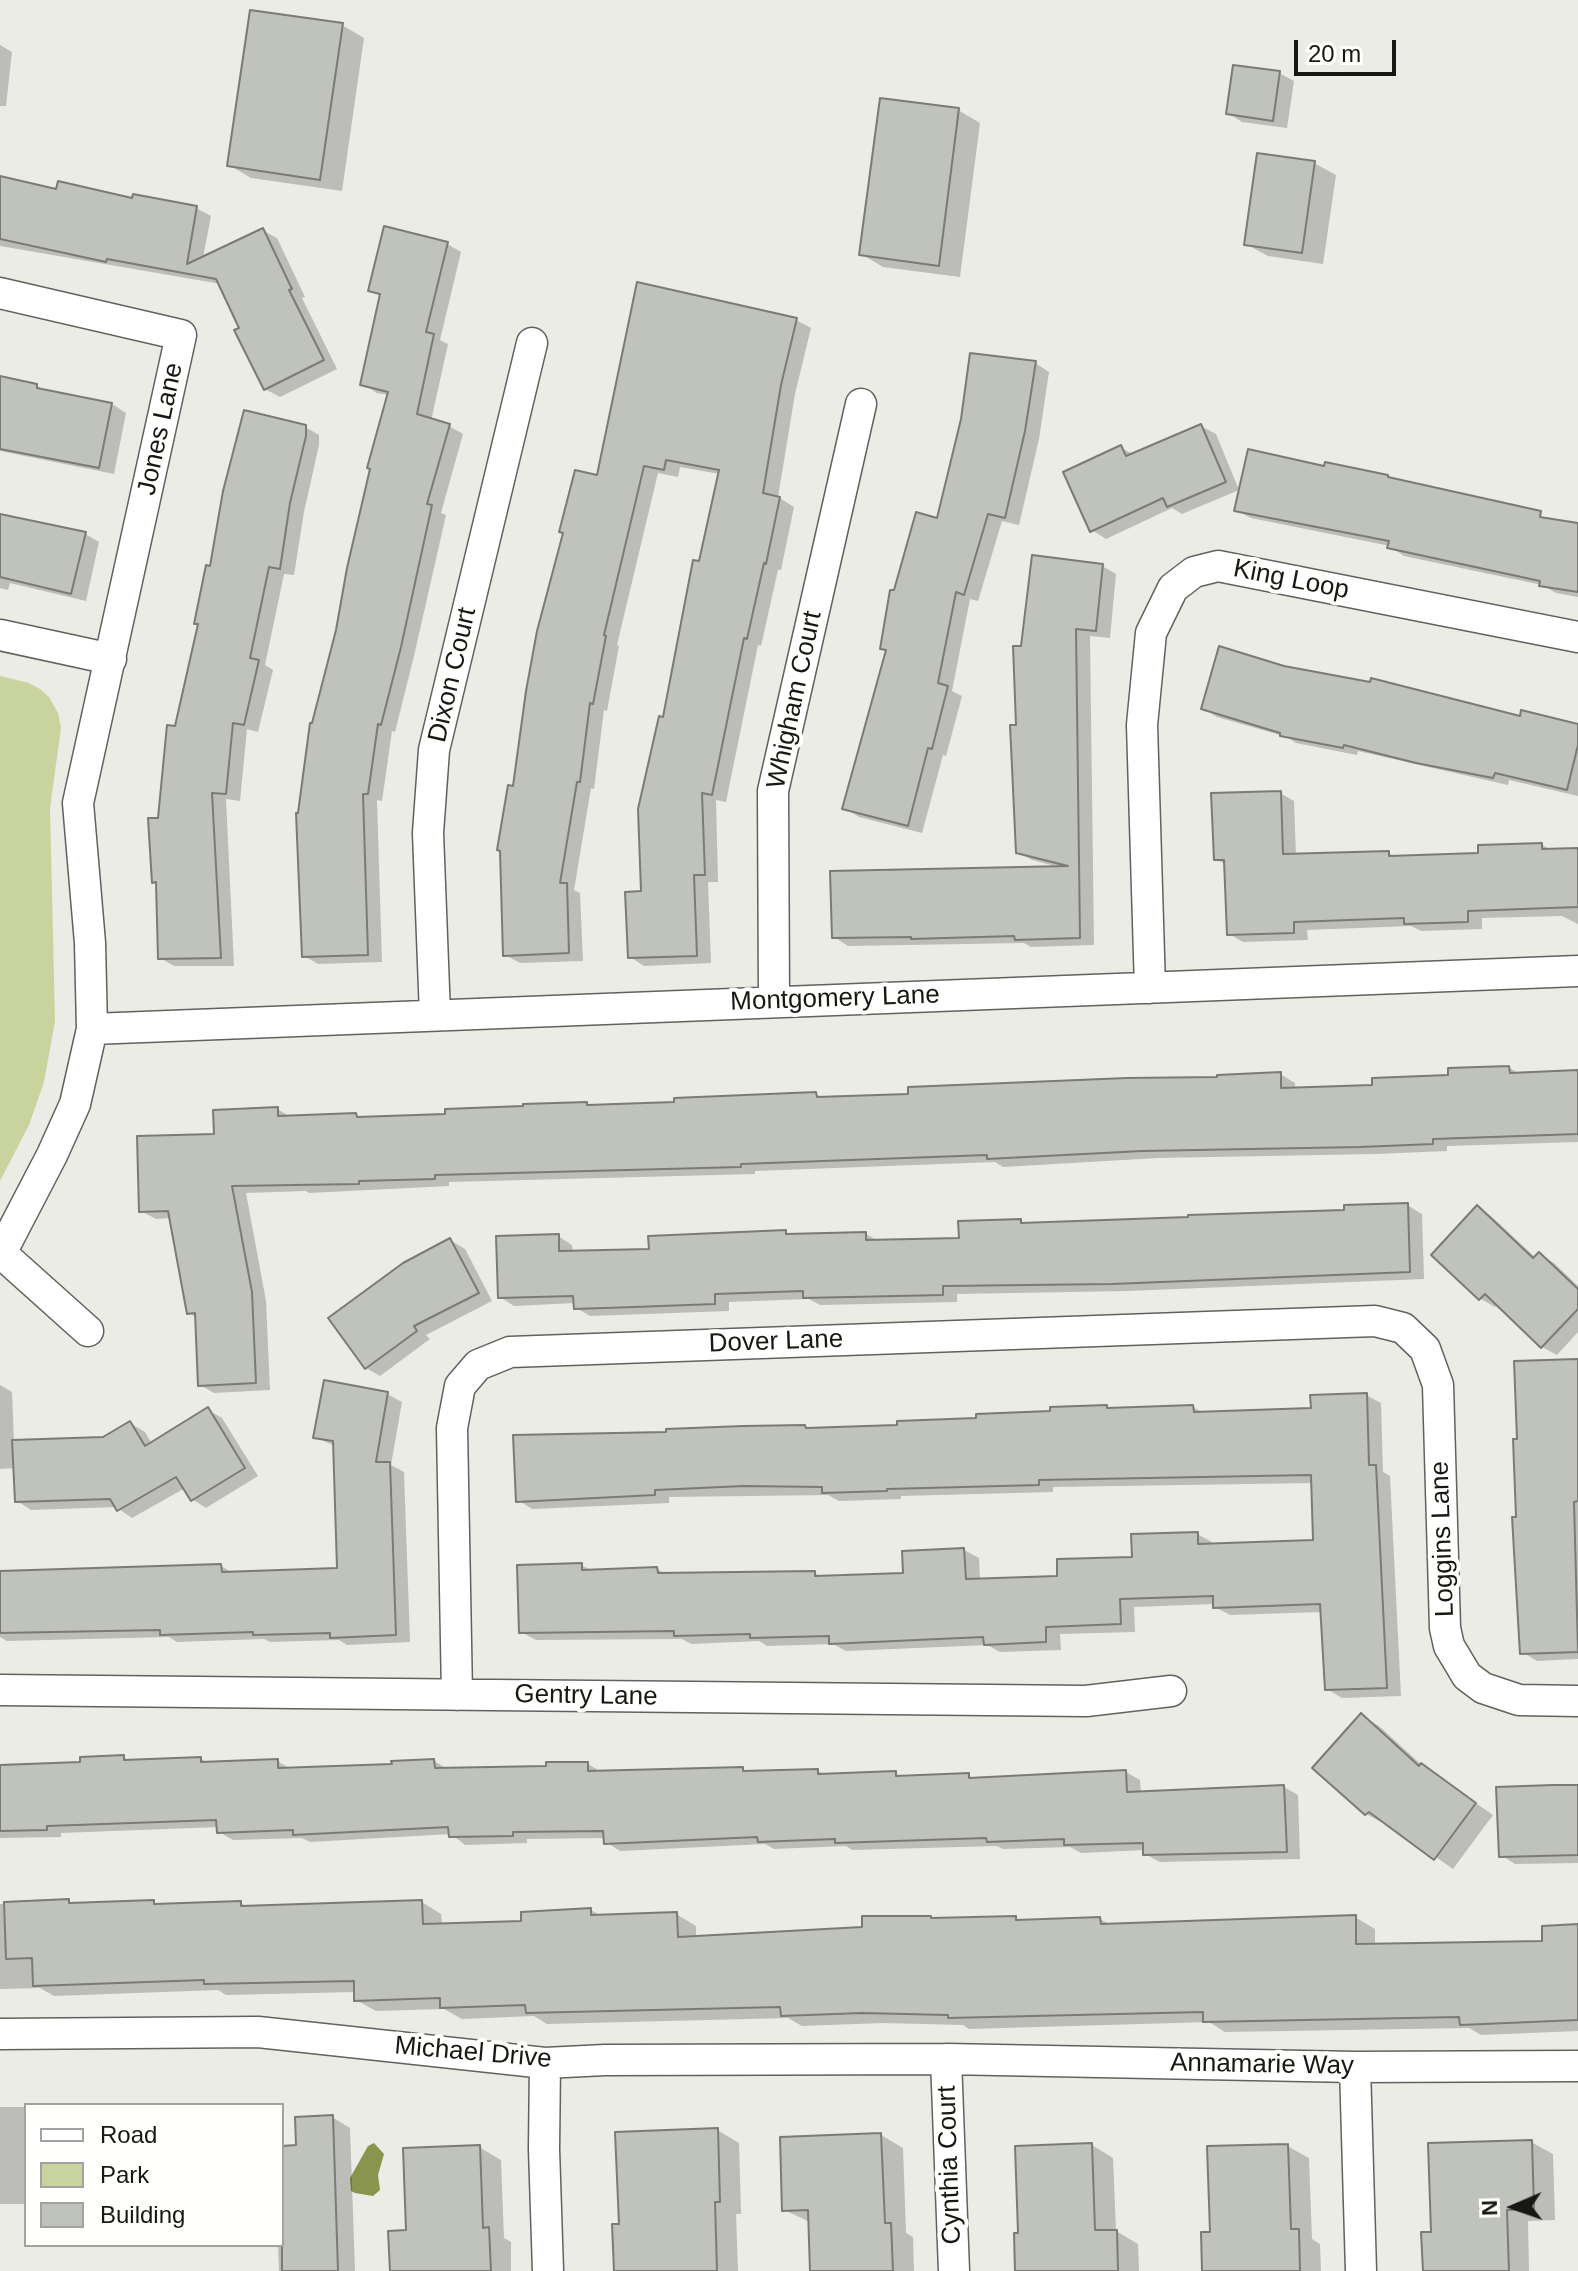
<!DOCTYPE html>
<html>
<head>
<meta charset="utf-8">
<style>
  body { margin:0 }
  #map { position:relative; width:1578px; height:2271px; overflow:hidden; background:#ebece6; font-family:Helvetica,sans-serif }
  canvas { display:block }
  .legend { position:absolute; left:24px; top:2103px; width:260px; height:144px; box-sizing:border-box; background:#fffffe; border:2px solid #a2a2a1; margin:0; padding:10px 14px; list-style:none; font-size:24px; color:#171715 }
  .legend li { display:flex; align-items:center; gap:16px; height:40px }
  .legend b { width:40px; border:2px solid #a2a2a1 }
  .north { position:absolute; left:1474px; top:2167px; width:80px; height:80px; -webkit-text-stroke:6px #fffffe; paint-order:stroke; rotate:268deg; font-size:22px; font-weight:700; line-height:32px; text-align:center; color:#171715 }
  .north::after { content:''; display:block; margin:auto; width:28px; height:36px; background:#171715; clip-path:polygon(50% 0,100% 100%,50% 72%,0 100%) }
  .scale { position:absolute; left:1294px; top:40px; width:102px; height:36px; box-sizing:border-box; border:4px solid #171715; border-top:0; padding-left:10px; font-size:24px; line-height:28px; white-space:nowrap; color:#171715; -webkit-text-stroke:6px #fffffe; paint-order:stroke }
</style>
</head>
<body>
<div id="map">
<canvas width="1578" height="2271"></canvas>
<ul class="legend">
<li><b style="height:10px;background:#fff"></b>Road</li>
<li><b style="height:22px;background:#c9d39e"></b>Park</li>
<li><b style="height:22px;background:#c0c2bc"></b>Building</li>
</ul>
<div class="north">N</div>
<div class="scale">20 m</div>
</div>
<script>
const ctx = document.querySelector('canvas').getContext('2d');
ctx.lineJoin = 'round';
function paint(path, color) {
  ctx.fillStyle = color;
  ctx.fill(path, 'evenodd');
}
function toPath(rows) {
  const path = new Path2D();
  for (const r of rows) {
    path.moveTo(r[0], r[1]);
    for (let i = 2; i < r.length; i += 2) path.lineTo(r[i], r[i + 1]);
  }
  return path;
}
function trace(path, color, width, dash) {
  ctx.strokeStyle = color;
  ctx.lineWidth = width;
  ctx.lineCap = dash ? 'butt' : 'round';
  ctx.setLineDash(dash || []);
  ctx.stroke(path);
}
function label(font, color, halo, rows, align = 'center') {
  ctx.font = font + ' Helvetica,sans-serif';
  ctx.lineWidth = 8;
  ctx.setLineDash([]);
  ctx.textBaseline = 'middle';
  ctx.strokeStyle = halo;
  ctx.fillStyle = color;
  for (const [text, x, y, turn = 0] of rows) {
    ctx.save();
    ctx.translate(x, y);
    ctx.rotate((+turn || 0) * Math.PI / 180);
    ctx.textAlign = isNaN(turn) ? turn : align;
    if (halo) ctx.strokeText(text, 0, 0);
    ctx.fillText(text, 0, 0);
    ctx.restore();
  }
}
paint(toPath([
  [0,676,29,683,40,689,49,697,58,713,61,728,50,808,55,1021,44,1082,29,1125,0,1181]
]), '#c9d39e');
paint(toPath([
  [374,2143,384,2154,378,2175,380,2190,373,2196,355,2193,351,2191,350,2178,368,2146]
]), '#89944c');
paint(toPath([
  [342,25,364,38,342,191,251,178,229,165],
  [0,45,12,52,6,106,0,106],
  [1279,73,1294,81,1287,128,1242,122,1228,113],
  [958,110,980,123,960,277,883,267,861,254],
  [1314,163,1336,175,1323,264,1268,256,1246,244],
  [0,178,58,191,196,208,211,216,203,258,262,230,277,238,305,297,302,298,337,369,280,397,265,389,242,329,221,284,0,246],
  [447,244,461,252,440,340,448,344,431,421,449,426,463,434,441,513,446,515,414,656,395,732,392,731,382,801,377,800,382,962,318,964,304,956,314,725,338,630,389,395,377,393,363,384,382,297,370,290],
  [796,320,811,328,795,394,778,497,794,507,781,570,778,570,761,646,758,645,726,802,716,800,718,882,708,882,711,963,644,966,630,957,643,893,665,719,720,474,680,467,678,477,658,473,617,645,619,646,607,711,604,710,594,789,591,788,574,890,580,893,583,961,520,963,505,955,515,788,598,477],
  [1035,363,1049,372,1039,439,1019,525,1002,521,978,601,970,599,952,691,962,696,946,756,943,755,922,833,859,817,845,808,888,651,882,648,895,593],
  [0,378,37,386,48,392,112,404,126,413,114,474,0,451],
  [1201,426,1216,434,1239,490,1182,514,1172,508,1106,539,1092,530,1120,447,1134,455],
  [305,427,319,435,319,445,304,512,294,575,284,574,265,665,273,670,258,732,247,729,240,801,226,799,234,966,174,966,160,958,158,884,154,881,160,820,176,728,211,569],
  [1462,501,1578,525,1578,597,1556,593,1542,585,1404,556,1390,546,1251,518,1236,510],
  [0,515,85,534,99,542,86,601,10,583,8,590,0,588],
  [1102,566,1116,574,1110,638,1090,636,1094,945,1031,947,1024,943,848,946,834,937,1059,867,1032,860,1018,852,1018,727,1023,647],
  [1284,667,1521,719,1578,726,1578,796,1509,780,1508,785,1358,751,1357,755,1296,743,1287,737,1217,717,1203,708],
  [1280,793,1294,801,1296,856,1388,853,1398,858,1480,855,1542,845,1552,850,1578,850,1578,924,1562,916,1482,918,1482,929,1421,931,1411,926,1307,930,1308,940,1243,942,1229,934,1227,865,1216,859],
  [1509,1068,1521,1074,1578,1072,1578,1142,1447,1146,1447,1151,1376,1154,1158,1158,1003,1167,995,1162,755,1171,755,1174,449,1182,449,1186,309,1193,306,1191,246,1193,266,1301,270,1390,214,1393,200,1385,197,1318,189,1313,171,1218,156,1219,141,1211,216,1136,277,1109,291,1117,356,1115,362,1119,447,1116,587,1104,593,1107,816,1094,824,1099,1280,1074,1295,1083,1295,1090,1374,1087],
  [1407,1205,1422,1214,1424,1279,1127,1291,957,1294,957,1302,820,1305,809,1299,729,1302,729,1311,590,1316,576,1308,576,1303,514,1306,500,1297,558,1236,572,1245,573,1253,651,1251,786,1232,793,1236,866,1234,880,1242,961,1240,1020,1221,1026,1224,1346,1212],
  [1477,1207,1491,1216,1536,1258,1539,1254,1554,1263,1578,1286,1578,1332,1557,1355,1542,1347,1498,1304,1495,1307,1481,1299,1433,1255],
  [450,1240,465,1249,492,1301,426,1335,430,1339,380,1376,366,1368],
  [1578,1362,1578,1659,1537,1661,1522,1652,1518,1519,1519,1441],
  [0,1385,12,1392,14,1442,104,1439,130,1423,145,1432,152,1444,208,1410,222,1418,258,1476,206,1508,192,1499,185,1488,132,1518,116,1507,31,1510,17,1501,15,1468,0,1469],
  [387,1394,402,1402,391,1465,404,1472,410,1642,347,1645,339,1640,270,1642,264,1639,177,1642,169,1637,7,1641,0,1637,0,1571,221,1566,233,1573,340,1570,335,1446,315,1437],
  [1366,1395,1381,1403,1383,1472,1390,1476,1401,1696,1342,1698,1327,1689,1322,1612,1230,1615,1215,1607,1215,1604,1134,1607,1135,1632,1060,1634,1061,1650,1000,1652,987,1645,846,1651,833,1644,767,1646,759,1641,691,1644,682,1639,536,1640,521,1632,581,1565,593,1571,657,1569,668,1575,815,1573,823,1578,905,1575,964,1550,979,1558,980,1581,1059,1578,1134,1559,1197,1534,1212,1542,1212,1545,1315,1542,1313,1483,1053,1487,1053,1492,901,1496,901,1499,839,1501,828,1495,669,1497,669,1503,532,1509,518,1500,668,1433,805,1427,810,1430,899,1427,1107,1407,1112,1410,1193,1407,1205,1414,1313,1410],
  [1361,1716,1379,1726,1425,1768,1493,1815,1453,1869,1386,1822,1385,1824,1366,1814],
  [123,1757,130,1761,201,1759,209,1763,277,1761,291,1769,394,1765,434,1761,449,1770,548,1768,588,1764,603,1773,743,1769,750,1773,818,1771,826,1775,895,1773,903,1778,968,1775,976,1780,1126,1772,1140,1780,1141,1793,1284,1787,1298,1795,1300,1859,1160,1862,1145,1854,1145,1850,1081,1853,1070,1847,1003,1849,997,1846,852,1850,846,1846,774,1849,765,1844,620,1851,606,1842,605,1838,527,1839,527,1843,465,1845,451,1834,310,1842,302,1838,233,1840,219,1832,219,1827,61,1833,61,1837,0,1838,0,1767,82,1764],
  [1578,1788,1578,1863,1515,1864,1501,1855],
  [68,1901,74,1905,153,1902,159,1905,240,1903,250,1908,422,1902,441,1914,442,1925,524,1923,591,1910,601,1916,676,1914,696,1926,696,1938,864,1929,931,1918,935,1920,1015,1918,1022,1922,1100,1919,1111,1925,1355,1917,1375,1929,1375,1946,1544,1943,1578,1926,1578,2031,1481,2035,1469,2028,1225,2032,1209,2022,969,2029,963,2025,883,2023,802,2026,788,2018,547,2024,534,2016,462,2019,444,2009,376,2011,356,2000,356,1992,226,1995,218,1990,54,1996,40,1988,0,1989,0,1904],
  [0,2107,26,2107,26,2204,0,2204],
  [332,2117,350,2128,355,2271,279,2271,278,2245,282,2245,282,2148,298,2147],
  [717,2130,739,2143,741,2214,736,2214,738,2271,616,2271,621,2226],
  [881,2135,903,2148,906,2233,913,2237,914,2271,812,2271,810,2222,784,2210],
  [1531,2142,1553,2154,1555,2220,1528,2221,1529,2271,1425,2271,1433,2233],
  [1092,2145,1113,2158,1116,2231,1138,2244,1139,2271,1017,2271,1020,2235],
  [1287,2146,1309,2158,1312,2239,1320,2244,1321,2271,1204,2271,1212,2234],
  [479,2147,501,2160,504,2238,511,2242,511,2271,392,2271,408,2232]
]), '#0003');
const building = toPath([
  [250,10,343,23,320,180,227,166,250,10],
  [1233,65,1280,71,1273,121,1226,114,1233,65],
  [880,98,959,108,939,266,859,255,880,98],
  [1257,153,1315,161,1302,253,1244,245,1257,153],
  [0,176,56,189,58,181,132,198,133,194,197,206,187,264,263,228,292,289,289,290,324,360,264,390,234,330,239,328,216,279,107,259,106,262,0,239,0,176],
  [384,226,448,242,426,332,434,334,417,414,450,424,427,504,432,505,401,647,381,725,378,724,368,794,363,794,368,955,302,957,296,813,298,813,310,723,312,723,336,630,347,568,370,469,367,468,388,392,360,385,380,294,368,291,384,226],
  [637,282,797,318,781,385,763,493,780,497,766,564,764,563,747,639,744,638,712,795,702,793,705,875,694,875,697,956,628,958,625,892,641,891,638,809,659,716,663,717,693,560,699,561,719,470,666,460,664,470,644,466,604,635,606,636,593,704,590,703,580,782,577,782,560,883,567,883,569,953,503,956,500,851,497,850,508,785,513,786,526,691,537,631,563,533,559,532,575,470,597,475,637,282],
  [970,353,1036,361,1025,431,1005,518,988,514,964,595,956,592,938,683,948,686,932,749,928,748,908,826,842,809,886,650,880,649,890,590,894,590,916,512,937,518,961,419,970,353],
  [0,376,37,384,37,388,112,403,99,468,0,449,0,376],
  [244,410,306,425,306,436,290,503,280,569,269,567,250,658,259,660,244,725,233,723,226,794,212,793,221,958,158,959,156,882,152,883,148,818,158,818,167,725,175,726,198,624,194,624,206,565,210,566,223,491,244,410],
  [1201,424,1226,482,1167,507,1163,498,1090,532,1063,472,1121,445,1126,456,1201,424],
  [1248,449,1324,466,1325,462,1388,475,1388,477,1541,511,1540,517,1578,523,1578,592,1539,586,1540,581,1387,548,1389,541,1234,511,1248,449],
  [0,514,86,532,71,594,0,577,0,514],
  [1032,555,1103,564,1096,631,1076,629,1080,938,1015,940,1014,936,911,939,911,937,832,938,830,871,1068,866,1016,853,1010,725,1016,725,1013,646,1021,646,1032,555],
  [1219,646,1284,666,1370,682,1371,678,1520,716,1521,710,1578,724,1578,745,1567,790,1495,773,1493,778,1416,763,1344,745,1343,748,1280,736,1280,733,1201,709,1219,646],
  [1281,791,1283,854,1389,851,1389,856,1478,853,1478,845,1542,843,1542,849,1578,848,1578,907,1468,911,1468,922,1404,924,1404,918,1294,922,1294,933,1227,935,1224,860,1214,860,1211,793,1281,791],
  [1509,1066,1510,1073,1578,1070,1578,1134,1433,1139,1433,1144,1360,1147,1142,1151,987,1159,987,1155,741,1164,741,1167,435,1175,435,1179,359,1181,359,1184,232,1186,252,1292,256,1383,198,1386,195,1313,187,1314,168,1211,139,1212,137,1136,214,1134,213,1110,278,1107,278,1116,356,1113,357,1117,445,1114,445,1109,523,1106,523,1104,587,1102,587,1105,674,1102,674,1098,816,1092,817,1097,908,1094,908,1087,1127,1078,1217,1077,1217,1075,1281,1072,1281,1088,1372,1085,1372,1078,1448,1075,1448,1068,1509,1066],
  [1408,1203,1410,1272,1112,1284,943,1286,943,1295,803,1298,803,1291,715,1294,715,1304,634,1307,574,1309,573,1296,498,1298,496,1236,559,1234,559,1251,649,1249,648,1236,786,1230,786,1234,866,1232,866,1240,959,1238,958,1221,1021,1219,1021,1223,1188,1217,1188,1215,1344,1210,1344,1205,1408,1203],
  [1477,1205,1533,1258,1539,1252,1578,1289,1578,1309,1541,1348,1485,1294,1479,1300,1431,1255,1477,1205],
  [450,1238,479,1293,414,1326,417,1331,365,1369,328,1318,403,1263,450,1238],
  [1578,1359,1578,1501,1574,1502,1578,1652,1520,1654,1512,1517,1516,1517,1513,1439,1517,1439,1514,1361,1578,1359],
  [324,1380,388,1392,376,1462,390,1462,396,1635,330,1638,330,1633,253,1635,253,1632,160,1635,160,1630,0,1633,0,1571,221,1564,222,1572,337,1568,333,1441,313,1438,324,1380],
  [1367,1393,1369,1465,1376,1465,1387,1688,1325,1690,1320,1604,1213,1608,1213,1596,1120,1599,1121,1624,1046,1627,1046,1642,984,1645,983,1637,829,1644,829,1636,750,1638,750,1634,674,1636,674,1631,519,1633,517,1565,582,1563,582,1570,657,1567,658,1573,815,1571,815,1576,903,1573,902,1551,964,1548,966,1579,1057,1576,1057,1559,1132,1557,1131,1534,1198,1532,1198,1544,1313,1540,1311,1475,1039,1480,1039,1485,887,1489,887,1491,822,1493,822,1487,744,1486,655,1490,655,1495,516,1502,513,1435,666,1432,666,1429,743,1426,805,1425,806,1428,897,1425,897,1421,976,1418,976,1414,1050,1411,1050,1407,1107,1405,1107,1408,1193,1405,1194,1412,1311,1408,1310,1395,1367,1393],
  [208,1407,245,1468,191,1501,176,1477,117,1511,110,1499,15,1502,12,1440,103,1437,130,1421,145,1446,208,1407],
  [1361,1713,1419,1766,1421,1763,1476,1803,1434,1860,1369,1812,1365,1815,1312,1768,1361,1713],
  [124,1755,124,1760,201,1757,201,1762,278,1759,278,1768,392,1764,391,1761,434,1759,435,1768,546,1766,546,1762,588,1762,588,1771,743,1767,743,1771,818,1769,818,1774,896,1771,896,1776,969,1773,969,1778,1126,1770,1127,1792,1284,1785,1287,1852,1143,1855,1143,1843,1064,1845,1064,1839,987,1842,986,1838,835,1843,835,1839,758,1842,757,1837,604,1844,603,1831,513,1832,513,1836,449,1837,448,1827,293,1835,293,1830,217,1833,216,1820,47,1826,47,1830,0,1831,0,1765,80,1762,80,1757,124,1755],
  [1553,1785,1578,1785,1578,1855,1499,1857,1496,1787,1553,1785],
  [69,1899,69,1903,154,1900,154,1904,241,1901,241,1906,422,1900,423,1924,521,1921,521,1912,591,1908,591,1915,677,1912,678,1937,862,1927,862,1916,931,1916,931,1918,1016,1916,1016,1920,1100,1917,1101,1924,1356,1915,1356,1944,1542,1941,1542,1926,1578,1924,1578,2020,1460,2025,1459,2017,1203,2022,1203,2012,948,2018,948,2015,862,2013,781,2016,780,2007,526,2013,525,2005,440,2008,440,1998,354,2001,354,1981,204,1984,204,1980,33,1986,32,1958,6,1959,4,1902,69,1899],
  [333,2115,338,2271,282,2271,282,2146,296,2145,295,2117,333,2115],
  [718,2128,720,2202,715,2202,717,2271,614,2271,612,2224,619,2224,615,2132,718,2128],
  [881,2133,885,2223,891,2223,893,2271,810,2271,808,2210,782,2211,780,2137,881,2133],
  [1532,2140,1534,2209,1507,2210,1509,2271,1423,2271,1421,2232,1431,2232,1428,2143,1532,2140],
  [1092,2143,1095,2230,1117,2230,1118,2271,1015,2271,1014,2233,1018,2233,1015,2146,1092,2143],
  [1288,2144,1291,2229,1299,2229,1300,2271,1202,2271,1201,2232,1210,2232,1207,2146,1288,2144],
  [480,2145,483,2228,489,2227,491,2271,390,2271,388,2231,406,2230,403,2148,480,2145]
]);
paint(building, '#c0c2bc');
trace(building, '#7a7b76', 2);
const street = toPath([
  [0,293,181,335,78,803,90,943,92,1029,75,1104,52,1155,0,1255],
  [0,635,111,659],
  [1150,988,1142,725,1151,633,1173,588,1194,572,1218,566,1578,637],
  [774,1001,773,791,861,404],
  [435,1015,428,833,434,750,532,343],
  [92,1029,1578,971],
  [2,1254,88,1331],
  [0,1690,1086,1701,1171,1691],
  [457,1695,452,1428,460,1386,478,1365,510,1352,1375,1321,1403,1328,1425,1349,1438,1385,1445,1628,1449,1646,1467,1676,1483,1688,1519,1700,1578,1701],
  [0,2034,258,2032,545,2063,605,2060,946,2059,1355,2067,1578,2066],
  [946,2059,954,2271],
  [545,2063,544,2149,548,2271],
  [1355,2067,1361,2271]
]);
trace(street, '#61625d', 33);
trace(street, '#fff', 30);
label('26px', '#171715', '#fffffe', [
  ["Jones Lane",161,429,-78],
  ["King Loop",1291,580,11],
  ["Dixon Court",453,675,-77],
  ["Whigham Court",795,700,-78],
  ["Montgomery Lane",835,999,-2],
  ["Dover Lane",776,1342,-2],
  ["Loggins Lane",1443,1539,-92],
  ["Gentry Lane",586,1696,1],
  ["Michael Drive",473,2053,5],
  ["Annamarie Way",1262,2065,1],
  ["Cynthia Court",950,2165,-92]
]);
</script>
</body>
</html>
